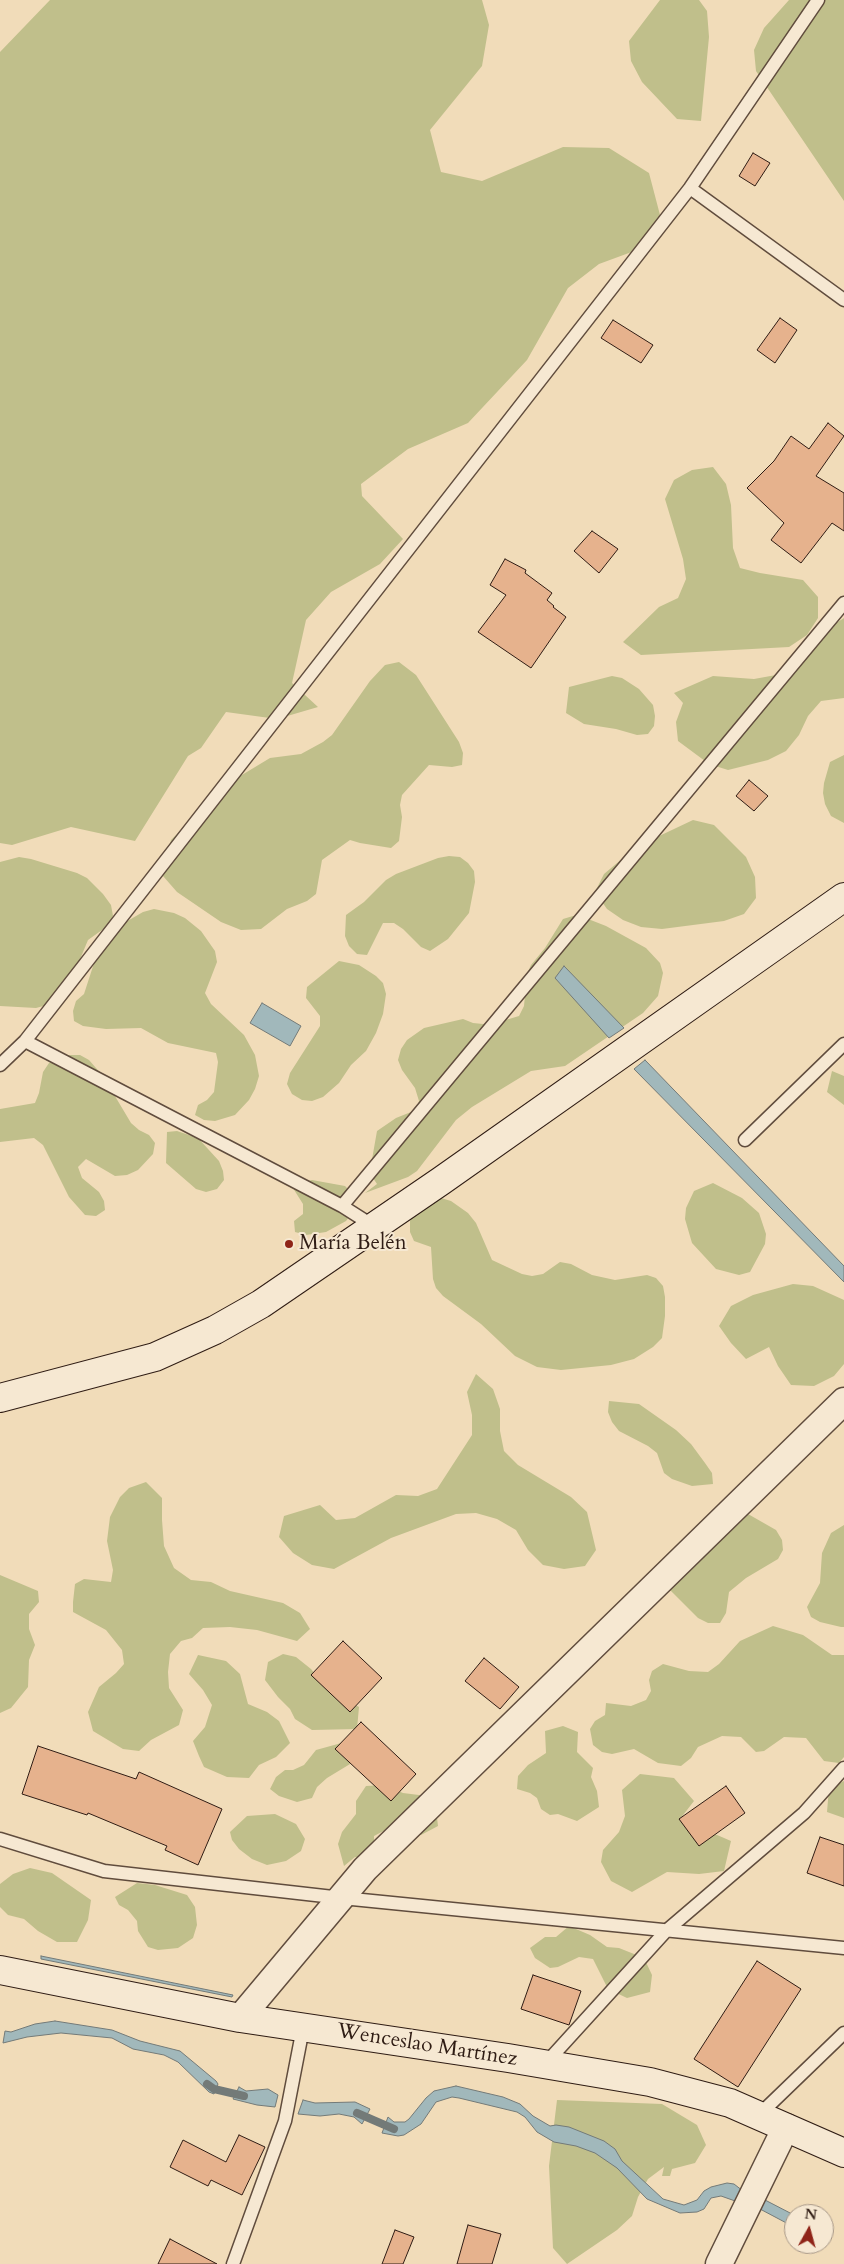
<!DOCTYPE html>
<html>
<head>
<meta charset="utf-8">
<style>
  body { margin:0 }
  #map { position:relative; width:844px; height:2264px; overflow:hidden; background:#f1dcb9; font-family:Cardo,serif }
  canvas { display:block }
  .north { position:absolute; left:784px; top:2204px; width:50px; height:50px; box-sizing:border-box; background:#f6e8d2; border:1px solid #a69686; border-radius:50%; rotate:7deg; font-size:14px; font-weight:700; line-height:20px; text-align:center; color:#2f1c14 }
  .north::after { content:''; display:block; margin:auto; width:18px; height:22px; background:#8f2418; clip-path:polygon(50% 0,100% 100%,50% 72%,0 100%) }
</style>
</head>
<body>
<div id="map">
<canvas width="844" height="2264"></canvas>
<div class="north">N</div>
</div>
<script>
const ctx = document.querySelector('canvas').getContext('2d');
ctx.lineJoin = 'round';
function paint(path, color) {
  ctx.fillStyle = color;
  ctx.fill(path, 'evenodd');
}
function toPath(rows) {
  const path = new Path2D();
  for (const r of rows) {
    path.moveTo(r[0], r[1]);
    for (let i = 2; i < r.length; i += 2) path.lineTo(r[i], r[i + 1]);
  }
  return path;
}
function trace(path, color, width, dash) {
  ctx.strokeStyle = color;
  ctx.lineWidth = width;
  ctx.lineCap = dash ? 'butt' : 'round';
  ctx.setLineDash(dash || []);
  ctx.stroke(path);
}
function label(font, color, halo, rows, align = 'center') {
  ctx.font = font + ' Cardo,serif';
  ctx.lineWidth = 4;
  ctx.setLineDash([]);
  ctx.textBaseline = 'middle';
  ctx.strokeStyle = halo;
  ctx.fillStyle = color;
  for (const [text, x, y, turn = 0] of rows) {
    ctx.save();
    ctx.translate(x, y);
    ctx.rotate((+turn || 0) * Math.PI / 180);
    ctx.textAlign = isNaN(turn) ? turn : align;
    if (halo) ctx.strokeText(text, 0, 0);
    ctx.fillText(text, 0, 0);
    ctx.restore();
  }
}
paint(toPath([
  [50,0,482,0,489,25,482,66,430,130,441,172,482,181,563,147,609,148,649,173,660,215,637,250,599,264,568,288,527,360,468,423,408,449,361,484,362,496,403,539,380,564,331,592,306,620,292,683,318,707,277,719,226,712,201,748,188,756,135,841,71,827,12,845,0,843,0,52],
  [660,0,699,0,707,11,709,37,701,121,677,119,642,82,631,61,629,41],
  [789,0,844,0,844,201,756,71,754,50,764,28],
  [713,467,726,484,731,505,733,548,740,568,760,573,803,580,818,597,818,618,807,635,789,647,641,655,623,642,659,607,678,598,686,579,683,559,665,499,674,480,692,470],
  [844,618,844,698,821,701,808,716,799,735,786,751,768,760,728,770,709,764,678,741,676,722,683,703,674,693,713,676,754,679,776,675,825,630],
  [399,662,416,675,459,742,463,753,462,765,452,767,429,765,402,795,400,805,402,817,399,841,391,848,360,843,350,840,322,860,316,894,307,901,287,909,261,929,241,930,221,922,177,892,163,876,160,866,166,857,171,840,227,784,270,758,301,754,323,742,332,735,370,681,385,665],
  [612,676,622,678,639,689,653,705,655,716,654,726,648,734,637,735,616,729,584,724,566,713,569,687],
  [844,755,844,823,831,816,825,804,823,793,824,783,830,762],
  [693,820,714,825,746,857,755,877,756,898,744,914,724,921,662,929,641,927,623,920,607,909,595,892,604,874,636,847],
  [449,856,460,857,468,863,474,871,475,882,469,913,448,939,430,951,421,947,403,929,394,923,383,923,367,955,357,954,349,946,345,936,346,915,364,902,386,880,396,874,438,858],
  [19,857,31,859,77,873,87,878,103,894,111,905,113,916,109,925,88,940,71,981,47,1005,36,1008,0,1006,0,862],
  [154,909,174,913,185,918,201,931,215,951,217,962,205,993,211,1004,244,1035,255,1055,259,1076,255,1089,249,1100,235,1115,215,1121,204,1120,195,1115,198,1105,207,1100,214,1092,218,1062,216,1053,168,1043,141,1028,106,1029,83,1026,74,1021,73,1011,76,1001,84,994,96,957,124,923,143,912],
  [573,916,583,917,606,926,646,948,660,963,663,973,658,996,643,1013,565,1066,531,1071,472,1107,456,1120,417,1171,408,1177,365,1193,377,1184,371,1175,371,1165,377,1131,396,1118,416,1110,419,1101,415,1088,402,1070,398,1060,401,1049,407,1040,424,1028,463,1019,473,1023,483,1024,509,1019,519,1016,524,1006,527,974,531,965,545,948,563,919],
  [339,961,359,965,376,976,383,983,386,994,383,1014,376,1033,366,1051,351,1065,339,1083,323,1097,312,1101,302,1100,292,1094,287,1084,290,1073,320,1026,320,1016,306,998,307,987],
  [70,1055,80,1055,89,1060,103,1076,131,1123,139,1130,149,1135,155,1143,153,1154,138,1170,127,1175,115,1176,86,1159,78,1167,82,1178,99,1192,104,1201,105,1210,96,1216,85,1215,69,1197,43,1145,34,1138,0,1142,0,1109,35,1103,39,1093,43,1072,49,1063],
  [832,1071,844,1076,844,1105,827,1092],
  [177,1131,198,1138,219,1161,223,1171,224,1180,217,1189,206,1192,196,1189,166,1163,167,1132],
  [312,1180,345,1186,352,1193,353,1203,352,1213,346,1221,326,1232,306,1235,295,1232,294,1221,303,1214,303,1204,291,1185],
  [713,1183,742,1198,759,1213,766,1234,765,1244,750,1272,739,1275,716,1269,692,1243,685,1219,686,1208,694,1191],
  [441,1198,451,1201,468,1213,476,1223,492,1260,522,1274,532,1276,543,1274,560,1262,571,1264,592,1275,615,1280,647,1275,656,1278,663,1286,665,1297,665,1316,662,1338,653,1347,634,1359,611,1365,561,1370,537,1367,515,1356,481,1324,443,1296,436,1288,433,1279,431,1247,414,1241,410,1232,410,1221,413,1211,430,1199],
  [793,1284,813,1286,844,1300,844,1364,834,1376,814,1386,791,1385,778,1366,769,1347,746,1359,731,1343,719,1326,731,1306,753,1295],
  [476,1374,493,1389,500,1409,500,1431,504,1451,518,1465,571,1497,587,1512,596,1550,585,1566,564,1569,543,1565,528,1550,516,1530,497,1519,476,1513,456,1514,391,1538,334,1569,312,1565,293,1553,279,1537,284,1516,320,1505,336,1520,355,1518,396,1495,418,1496,437,1489,472,1435,472,1415,467,1392],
  [609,1401,639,1404,676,1430,691,1444,705,1463,712,1473,713,1484,692,1486,672,1479,664,1473,657,1453,648,1446,619,1431,612,1422,608,1412],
  [146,1482,162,1498,162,1520,164,1546,174,1568,191,1580,211,1582,230,1591,283,1603,300,1613,310,1629,297,1641,257,1630,230,1627,203,1628,192,1638,181,1641,170,1654,168,1672,169,1688,183,1710,179,1725,151,1740,139,1751,123,1749,93,1731,88,1712,99,1687,116,1673,124,1664,122,1650,106,1630,73,1612,73,1602,75,1584,84,1579,111,1582,113,1570,107,1541,110,1517,120,1497,129,1488],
  [748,1514,776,1530,782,1540,783,1550,778,1559,746,1578,729,1592,726,1613,720,1623,708,1623,698,1618,668,1588,738,1516],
  [844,1525,844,1627,841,1627,820,1622,811,1617,807,1607,820,1583,822,1553,831,1533],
  [0,1575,38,1591,39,1602,29,1614,29,1629,35,1645,29,1660,28,1687,11,1708,0,1713],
  [773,1626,803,1635,832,1655,844,1655,844,1757,839,1763,824,1761,806,1738,784,1737,764,1751,756,1752,741,1737,722,1736,698,1747,691,1758,681,1766,658,1763,634,1749,612,1754,602,1752,593,1745,590,1729,595,1721,605,1715,606,1703,631,1706,646,1700,651,1691,649,1680,652,1671,663,1664,689,1671,708,1672,719,1664,740,1641],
  [283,1654,296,1657,311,1669,327,1689,359,1707,357,1729,312,1730,295,1719,290,1709,278,1697,265,1680,268,1662],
  [198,1655,226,1661,240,1674,248,1704,267,1712,279,1721,290,1743,276,1757,259,1765,249,1778,227,1777,204,1767,199,1756,193,1741,205,1727,212,1705,203,1690,189,1674],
  [563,1726,578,1732,577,1752,593,1768,591,1777,597,1791,599,1807,577,1821,558,1814,550,1815,541,1809,537,1798,530,1793,517,1789,518,1776,528,1765,546,1753,545,1731],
  [345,1742,355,1761,327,1778,317,1787,312,1798,297,1802,279,1796,270,1789,276,1777,285,1770,293,1770,304,1765,316,1750],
  [640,1774,674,1778,694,1801,680,1819,731,1841,724,1871,699,1874,667,1872,632,1892,611,1881,601,1862,603,1850,619,1832,625,1816,622,1790],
  [844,1781,844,1818,827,1812,829,1788],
  [384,1785,403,1793,419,1795,435,1801,438,1826,421,1835,403,1825,393,1826,374,1836,374,1850,371,1861,355,1857,344,1866,338,1844,342,1832,356,1814,356,1801,366,1786],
  [275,1814,296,1824,305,1839,301,1851,286,1861,267,1865,252,1859,239,1849,232,1840,230,1832,247,1816],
  [30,1868,52,1873,91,1900,88,1920,77,1942,57,1942,38,1931,24,1919,8,1915,0,1907,0,1884,13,1874],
  [137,1883,155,1885,187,1895,195,1907,197,1925,193,1938,178,1948,158,1950,148,1947,138,1931,137,1921,128,1910,119,1905,115,1897],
  [569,1926,590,1935,607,1947,619,1948,644,1958,652,1975,650,1992,627,1998,608,1989,593,1959,579,1957,558,1967,550,1968,535,1958,530,1948,545,1937,556,1937],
  [557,2100,662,2104,697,2125,706,2145,695,2163,672,2169,670,2176,662,2176,664,2167,648,2179,638,2197,632,2216,617,2230,567,2264,553,2248,549,2166]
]), '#c0bf8b');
const water = toPath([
  [564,966,624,1028,609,1038,555,978,564,966],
  [262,1003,301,1026,290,1046,250,1023,262,1003],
  [645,1060,844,1266,844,1282,634,1069,645,1060],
  [41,1956,233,1995,232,1997,41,1959,41,1956],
  [55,2021,112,2030,140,2041,180,2051,216,2081,218,2084,214,2094,209,2092,178,2062,164,2055,133,2049,112,2038,61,2033,27,2037,3,2043,5,2031,11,2032,35,2024,55,2021],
  [456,2086,503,2097,520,2104,533,2116,550,2126,556,2125,569,2127,604,2141,615,2149,622,2161,663,2199,684,2205,697,2200,704,2191,711,2187,727,2183,734,2184,743,2191,738,2202,721,2196,711,2198,704,2209,697,2212,680,2213,647,2199,617,2168,595,2153,576,2146,554,2142,537,2132,525,2117,517,2112,459,2098,452,2097,436,2102,421,2124,404,2135,398,2136,382,2133,388,2117,394,2122,405,2122,409,2119,426,2098,434,2091,456,2086],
  [239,2087,246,2091,268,2089,278,2095,275,2107,257,2105,233,2099,239,2087],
  [303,2100,315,2103,355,2102,370,2109,362,2124,354,2117,339,2114,320,2116,298,2114,303,2100],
  [765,2200,794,2215,794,2227,760,2209,765,2200]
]);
paint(water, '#a1b8bb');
trace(water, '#737a78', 1);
trace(toPath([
  [207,2084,214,2089,244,2096],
  [357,2113,394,2129]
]), '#737a78', 8);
const building = toPath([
  [753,153,770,163,755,186,739,176,753,153],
  [780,318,797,330,775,363,757,350,780,318],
  [613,320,653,345,641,363,601,338,613,320],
  [828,423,844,436,816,476,844,493,844,531,832,523,801,563,771,540,784,523,747,488,774,461,791,436,809,449,828,423],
  [592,531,618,549,599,573,574,551,592,531],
  [505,559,526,570,525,573,552,593,547,600,554,606,553,607,566,617,531,668,478,632,506,595,490,585,505,559],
  [749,780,768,796,754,811,736,796,749,780],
  [343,1641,382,1678,350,1712,311,1675,343,1641],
  [484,1658,519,1687,500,1709,465,1681,484,1658],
  [361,1722,416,1774,391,1801,335,1749,361,1722],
  [38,1746,136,1779,139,1772,222,1809,198,1865,165,1850,167,1846,88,1813,87,1815,22,1794,38,1746],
  [726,1786,745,1813,699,1846,679,1819,726,1786],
  [820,1837,844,1845,844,1886,807,1873,820,1837],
  [757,1961,801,1989,738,2087,694,2059,757,1961],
  [533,1975,581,1991,569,2025,521,2009,533,1975],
  [239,2135,265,2147,242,2195,211,2180,208,2186,170,2167,183,2140,226,2162,239,2135],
  [468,2225,501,2234,492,2264,457,2264,468,2225],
  [395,2230,414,2237,403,2264,382,2264,395,2230],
  [170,2239,217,2264,158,2264,170,2239]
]);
paint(building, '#e6b28d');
trace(building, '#2f1c14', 1);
const lane = toPath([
  [690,188,844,300],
  [25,1041,342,1206,375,1227],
  [0,1065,25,1041,690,188,818,0],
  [745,1140,844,1044],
  [342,1206,844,603],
  [0,1839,104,1871,342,1898,844,1948],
  [546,2063,666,1931,804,1813,844,1768],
  [759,2115,844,2033],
  [233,2264,285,2121,303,2028]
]);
const street = toPath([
  [240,2018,365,1869,844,1401],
  [719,2264,786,2127]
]);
const secondary = toPath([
  [0,1398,155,1357,215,1330,261,1304,441,1181,844,897],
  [0,1970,240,2018,508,2058,650,2082,730,2103,844,2153]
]);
trace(lane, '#604c3d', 15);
trace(street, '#604c3d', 29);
trace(secondary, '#2f1c14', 30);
trace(lane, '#f6e8d2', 12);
trace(street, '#f6e8d2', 26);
trace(secondary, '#f6e8d2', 28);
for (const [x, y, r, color] of [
  [289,1244,5,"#8f2418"]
]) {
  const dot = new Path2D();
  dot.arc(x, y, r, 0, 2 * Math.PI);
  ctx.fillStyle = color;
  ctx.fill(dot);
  trace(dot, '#f6e8d2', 2);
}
label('21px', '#2f1c14', '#f6e8d2', [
  ["María Belén",299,1244]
], 'left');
label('21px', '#2f1c14', '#f6e8d2', [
  ["Wenceslao Martínez",427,2046,9]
]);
</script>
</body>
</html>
